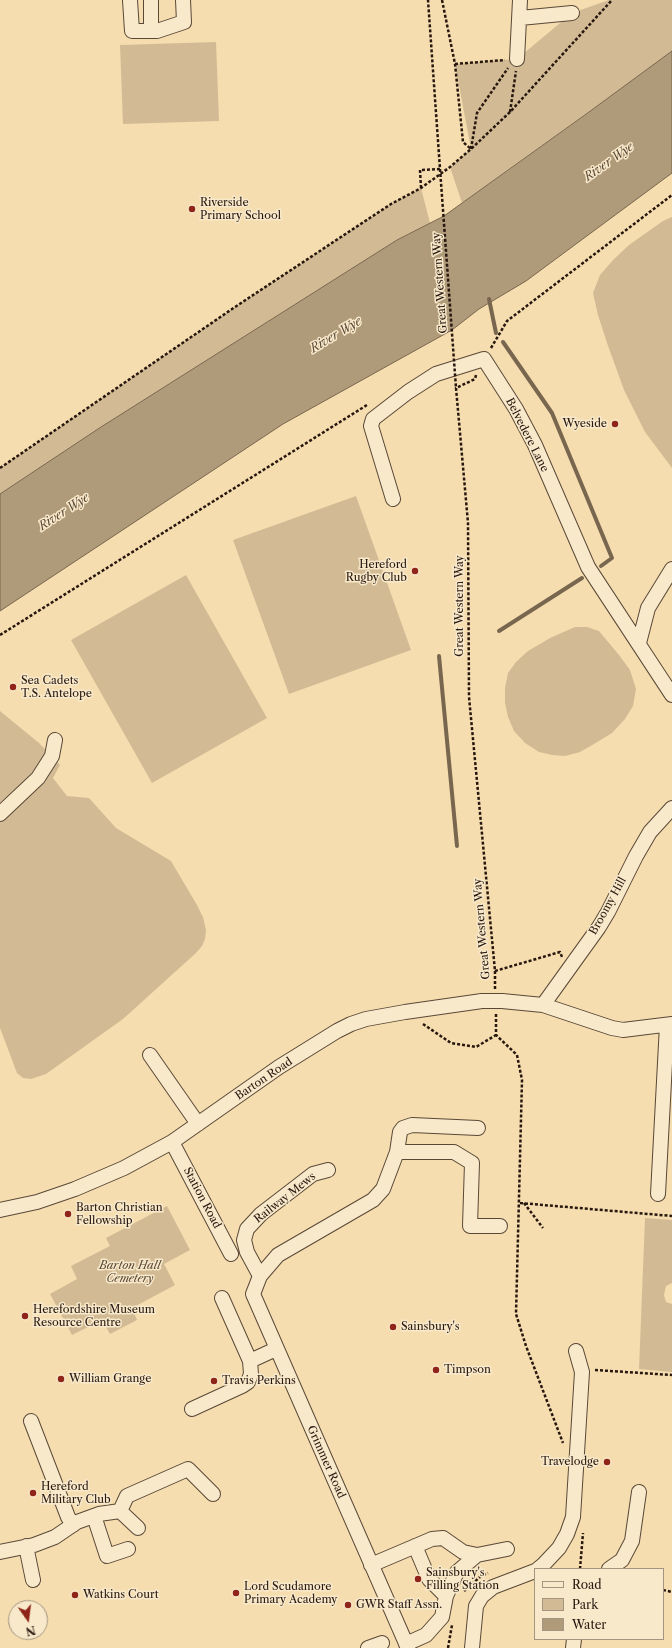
<!DOCTYPE html>
<html>
<head>
<meta charset="utf-8">
<style>
  body { margin:0 }
  #map { position:relative; width:672px; height:1648px; overflow:hidden; background:#f5ddaf; font-family:"Libre Caslon Text",serif }
  canvas { display:block }
  .legend { position:absolute; left:534px; top:1568px; width:130px; height:72px; box-sizing:border-box; background:#f8e9cb; border:1px solid #a49580; margin:0; padding:5px 7px; list-style:none; font-size:12px; color:#27170f }
  .legend li { display:flex; align-items:center; gap:8px; height:20px }
  .legend b { width:20px; border:1px solid #a49580 }
  .north { position:absolute; left:8px; top:1600px; width:40px; height:40px; box-sizing:border-box; background:#f8e9cb; border:1px solid #a49580; border-radius:50%; rotate:166deg; font-size:11px; font-weight:700; line-height:16px; text-align:center; color:#27170f }
  .north::after { content:''; display:block; margin:auto; width:14px; height:18px; background:#8f2418; clip-path:polygon(50% 0,100% 100%,50% 72%,0 100%) }
</style>
</head>
<body>
<div id="map">
<canvas width="672" height="1648"></canvas>
<ul class="legend">
<li><b style="height:5px;background:#f8e9cb"></b>Road</li>
<li><b style="height:11px;background:#d2bb94"></b>Park</li>
<li><b style="height:11px;background:#af9a79"></b>Water</li>
</ul>
<div class="north">N</div>
</div>
<script>
const ctx = document.querySelector('canvas').getContext('2d');
ctx.lineJoin = 'round';
function paint(path, color) {
  ctx.fillStyle = color;
  ctx.fill(path, 'evenodd');
}
function toPath(rows) {
  const path = new Path2D();
  for (const r of rows) {
    path.moveTo(r[0], r[1]);
    for (let i = 2; i < r.length; i += 2) path.lineTo(r[i], r[i + 1]);
  }
  return path;
}
function trace(path, color, width, dash) {
  ctx.strokeStyle = color;
  ctx.lineWidth = width;
  ctx.lineCap = dash ? 'butt' : 'round';
  ctx.setLineDash(dash || []);
  ctx.stroke(path);
}
function label(font, color, halo, rows, align = 'center') {
  ctx.font = font + ' "Libre Caslon Text",serif';
  ctx.lineWidth = 3;
  ctx.setLineDash([]);
  ctx.textBaseline = 'middle';
  ctx.strokeStyle = halo;
  ctx.fillStyle = color;
  for (const [text, x, y, turn = 0] of rows) {
    ctx.save();
    ctx.translate(x, y);
    ctx.rotate((+turn || 0) * Math.PI / 180);
    ctx.textAlign = isNaN(turn) ? turn : align;
    if (halo) ctx.strokeText(text, 0, 0);
    ctx.fillText(text, 0, 0);
    ctx.restore();
  }
}
paint(toPath([
  [609,0,672,0,672,52,462,203,450,167,471,149,455,64,517,59,572,13],
  [216,42,219,121,123,124,120,45],
  [421,188,430,223,397,240,321,288,101,427,0,494,0,468,235,307,391,204],
  [672,217,672,468,645,432,624,390,607,343,598,315,593,293,600,275,614,259,629,245,663,221],
  [356,496,411,650,289,694,233,540],
  [186,575,267,718,152,783,71,640],
  [575,627,587,627,599,631,619,655,630,670,636,689,633,706,625,719,612,733,594,744,580,752,565,756,552,755,539,752,525,743,514,731,508,717,505,703,505,688,508,673,516,662,528,651,550,638],
  [0,711,39,743,60,765,53,778,67,796,89,798,116,828,171,861,197,905,203,917,206,930,205,939,202,946,196,953,123,1019,46,1074,31,1079,23,1078,17,1073,0,1028],
  [167,1206,190,1250,164,1264,175,1285,132,1308,137,1320,110,1334,102,1320,72,1335,50,1294,77,1279,71,1266,110,1246,106,1238],
  [645,1218,672,1220,672,1283,666,1286,664,1295,666,1302,672,1304,672,1372,639,1369]
]), '#d2bb94');
const water = toPath([
  [672,51,672,173,526,281,479,309,452,330,283,424,0,611,0,494,101,427,321,288,397,240,444,216,589,112,672,51]
]);
paint(water, '#af9a79');
trace(water, '#79664f', 1);
trace(toPath([
  [489,299,496,333],
  [503,342,552,413,612,558,601,566],
  [499,631,582,578],
  [439,656,457,846]
]), '#79664f', 4);
const minor = toPath([
  [130,0,132,31,157,31,184,22,183,0],
  [151,0,151,31],
  [520,18,572,13],
  [517,59,520,0],
  [393,499,371,426,373,419,408,392,436,374,484,359,516,409,535,445,588,567,672,695],
  [639,643,648,608,672,569],
  [0,814,38,778,52,756,55,740],
  [502,1001,543,1005,612,1028,623,1030,672,1024],
  [543,1005,599,927,608,912,636,856,650,832,672,808],
  [150,1055,198,1124],
  [172,1142,231,1254],
  [397,1152,454,1152,472,1163,470,1226,500,1226],
  [658,1194,667,1025],
  [0,1210,37,1202,75,1189,124,1168,172,1142,279,1067,337,1031,351,1024,366,1019,405,1012,482,1001],
  [260,1276,247,1252,244,1240,247,1229,261,1214,313,1174,328,1170],
  [250,1361,276,1349],
  [192,1409,242,1386,248,1382,251,1374,250,1361,222,1298],
  [31,1421,68,1517,73,1525],
  [120,1511,127,1496,188,1469,213,1494],
  [94,1516,107,1556,128,1549],
  [26,1546,33,1580],
  [415,1546,429,1579,446,1596],
  [0,1552,34,1545,55,1537,77,1522,99,1514,120,1511,138,1528],
  [371,1565,432,1539,443,1538,463,1552,477,1555],
  [538,1569,543,1565,559,1548,567,1534,573,1517,582,1372,576,1351],
  [609,1569,622,1560,632,1541,639,1492],
  [406,1644,426,1635,442,1617,446,1596,457,1572,477,1555,507,1549],
  [368,1648,382,1643],
  [408,1648,253,1294,260,1276,278,1255,373,1200,383,1189,397,1152,400,1132,403,1128,412,1125,478,1128],
  [472,1648,476,1606,482,1596,493,1587,535,1571],
  [573,1648,574,1639]
]);
trace(minor, '#5a4837', 16);
trace(toPath([
  [442,0,455,64,463,142,471,149],
  [455,64,505,60],
  [510,112,516,71],
  [471,149,477,113,508,68],
  [421,188,420,170,440,169,428,0],
  [491,348,507,321,672,195],
  [476,375,475,379,456,388,468,523,469,697,495,971,495,989],
  [0,468,235,307,391,204,421,188,450,167,471,149,510,112,612,0],
  [0,635,367,405],
  [495,971,560,952,562,957],
  [496,1014,496,1035,517,1055,522,1080,516,1314,526,1346,563,1443],
  [423,1024,451,1043,476,1047,496,1035],
  [520,1203,672,1216],
  [524,1203,543,1228],
  [595,1370,672,1375],
  [580,1569,583,1533],
  [663,1590,672,1592],
  [464,1591,481,1576,488,1573],
  [448,1648,452,1625]
]), '#27170f', 2.5, [3, 2]);
trace(minor, '#f8e9cb', 14);
const minorBridge = toPath([
  [482,1001,502,1001]
]);
trace(minorBridge, '#5a4837', 16, []);
trace(toPath([
  [440,169,456,388]
]), '#27170f', 2.5, [3, 2]);
trace(minorBridge, '#f8e9cb', 14);
for (const [x, y, r, color] of [
  [192,209,4,"#8f2418"],
  [615,424,4,"#8f2418"],
  [415,571,4,"#8f2418"],
  [13,687,4,"#8f2418"],
  [68,1214,4,"#8f2418"],
  [25,1316,4,"#8f2418"],
  [393,1327,4,"#8f2418"],
  [436,1370,4,"#8f2418"],
  [61,1379,4,"#8f2418"],
  [214,1381,4,"#8f2418"],
  [607,1462,4,"#8f2418"],
  [33,1493,4,"#8f2418"],
  [418,1579,4,"#8f2418"],
  [236,1593,4,"#8f2418"],
  [75,1595,4,"#8f2418"],
  [348,1605,4,"#8f2418"]
]) {
  const dot = new Path2D();
  dot.arc(x, y, r, 0, 2 * Math.PI);
  ctx.fillStyle = color;
  ctx.fill(dot);
  trace(dot, '#f8e9cb', 1.5);
}
label('11px', '#27170f', '#f8e9cb', [
  ["Riverside",200,203],
  ["Primary School",200,216],
  ["Wyeside",607,424,"right"],
  ["Hereford",407,565,"right"],
  ["Rugby Club",407,578,"right"],
  ["Sea Cadets",21,681],
  ["T.S. Antelope",21,694],
  ["Barton Christian",76,1208],
  ["Fellowship",76,1221],
  ["Herefordshire Museum",33,1310],
  ["Resource Centre",33,1323],
  ["Sainsbury's",401,1327],
  ["Timpson",444,1370],
  ["William Grange",69,1379],
  ["Travis Perkins",222,1381],
  ["Travelodge",599,1462,"right"],
  ["Hereford",41,1487],
  ["Military Club",41,1500],
  ["Sainsbury's",426,1573],
  ["Filling Station",426,1586],
  ["Lord Scudamore",244,1587],
  ["Primary Academy",244,1600],
  ["Watkins Court",83,1595],
  ["GWR Staff Assn.",356,1605]
], 'left');
label('11px', '#27170f', '#f8e9cb', [
  ["Great Western Way",440,283,-94],
  ["Belvedere Lane",527,435,63],
  ["Great Western Way",460,606,-90],
  ["Broomy Hill",608,906,-61],
  ["Great Western Way",482,929,-95],
  ["Barton Road",264,1079,-34],
  ["Station Road",202,1198,62],
  ["Railway Mews",285,1198,-38],
  ["Grimmer Road",326,1462,66]
]);
label('italic 11px', '#5a4837', '#f8e9cb', [
  ["Barton Hall",130,1266],
  ["Cemetery",130,1279]
]);
label('italic 12px', '#5d4b39', '#f8e9cb', [
  ["River Wye",609,162,-35],
  ["River Wye",336,335,-31],
  ["River Wye",64,512,-33]
]);
</script>
</body>
</html>
